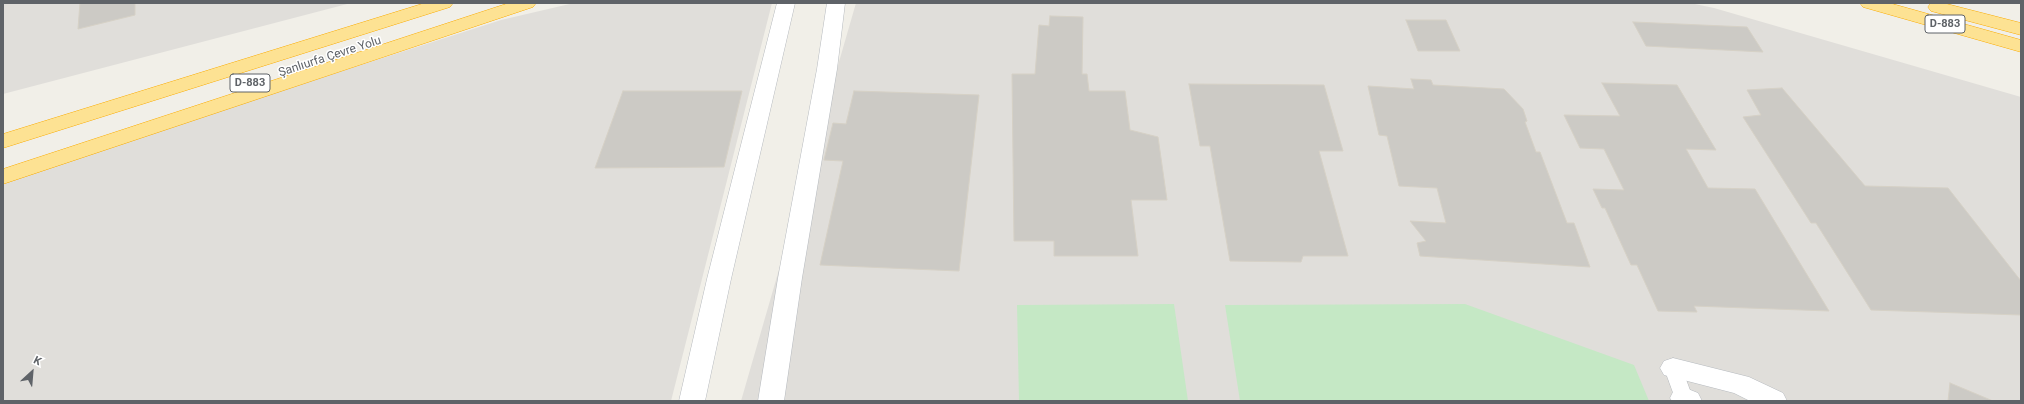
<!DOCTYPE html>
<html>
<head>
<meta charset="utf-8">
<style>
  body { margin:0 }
  #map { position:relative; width:2024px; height:404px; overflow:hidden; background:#f1efe8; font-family:Roboto,sans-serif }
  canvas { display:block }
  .frame { position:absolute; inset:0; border:4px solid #5f6368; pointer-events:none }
  .north { position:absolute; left:12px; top:352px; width:40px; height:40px; -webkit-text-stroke:3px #fff; paint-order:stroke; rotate:26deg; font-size:11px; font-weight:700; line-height:16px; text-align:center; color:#5f6368 }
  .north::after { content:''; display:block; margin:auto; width:14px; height:18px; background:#5f6368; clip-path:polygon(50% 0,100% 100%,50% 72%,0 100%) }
</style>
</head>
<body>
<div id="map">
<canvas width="2024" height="404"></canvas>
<div class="frame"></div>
<div class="north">K</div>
</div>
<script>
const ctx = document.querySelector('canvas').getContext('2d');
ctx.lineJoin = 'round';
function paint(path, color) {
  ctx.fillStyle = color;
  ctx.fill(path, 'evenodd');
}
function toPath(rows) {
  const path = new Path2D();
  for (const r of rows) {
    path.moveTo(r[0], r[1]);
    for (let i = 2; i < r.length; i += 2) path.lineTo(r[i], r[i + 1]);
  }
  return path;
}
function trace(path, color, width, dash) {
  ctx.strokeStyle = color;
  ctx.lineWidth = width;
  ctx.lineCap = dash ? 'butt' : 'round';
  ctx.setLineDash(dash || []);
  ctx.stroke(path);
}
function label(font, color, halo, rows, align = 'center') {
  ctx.font = font + ' Roboto,sans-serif';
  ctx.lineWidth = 3;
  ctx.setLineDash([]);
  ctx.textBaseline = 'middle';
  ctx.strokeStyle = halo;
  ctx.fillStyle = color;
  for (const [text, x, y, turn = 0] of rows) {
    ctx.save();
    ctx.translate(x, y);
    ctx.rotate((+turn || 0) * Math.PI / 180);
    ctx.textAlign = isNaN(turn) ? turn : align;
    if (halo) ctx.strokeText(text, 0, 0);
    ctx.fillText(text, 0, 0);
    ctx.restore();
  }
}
paint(toPath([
  [3,3,351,3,3,94],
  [574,3,772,3,671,401,3,401,3,180,501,20],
  [856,3,1690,3,1714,8,2021,97,2021,401,741,401]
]), '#e0deda');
paint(toPath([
  [1174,304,1188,401,1019,401,1017,305],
  [1465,304,1634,365,1649,401,1240,401,1225,305]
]), '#c5e8c5');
const building = toPath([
  [80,3,135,3,135,15,78,29,80,3],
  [1050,16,1083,17,1082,74,1087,74,1089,91,1125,91,1130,130,1158,137,1167,200,1131,200,1138,256,1054,256,1054,241,1014,241,1012,74,1035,74,1039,25,1049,26,1050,16],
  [1406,20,1446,20,1460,51,1418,51,1406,20],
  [1633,22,1747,27,1763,52,1646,46,1633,22],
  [1411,79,1431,80,1433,85,1504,89,1523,109,1527,121,1525,122,1536,152,1540,152,1567,223,1574,223,1590,267,1420,256,1417,243,1426,241,1410,221,1446,223,1437,188,1399,186,1387,136,1379,135,1368,86,1414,89,1411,79],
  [1602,83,1677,85,1716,150,1686,149,1708,188,1755,189,1829,311,1694,306,1697,312,1658,311,1637,265,1631,265,1605,208,1602,208,1593,189,1624,190,1604,149,1580,148,1564,115,1620,116,1602,83],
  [1189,84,1324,85,1343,151,1319,151,1348,256,1303,256,1301,262,1230,261,1210,146,1200,146,1189,84],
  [1782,88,1865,186,1948,188,2021,281,2021,315,1871,310,1816,223,1811,223,1743,117,1761,115,1747,90,1782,88],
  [623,91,742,91,724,167,595,168,623,91],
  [854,91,979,95,959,271,820,265,843,161,824,160,833,123,846,124,854,91],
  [1950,383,1993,401,1948,401,1950,383]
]);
paint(building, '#cccac5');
trace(building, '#d6d1c6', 1);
const street = toPath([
  [1673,361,1680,363,1694,401,1676,401,1664,368,1666,363,1673,361]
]);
const secondary = toPath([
  [777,3,795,3,731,279,705,401,679,401,707,279,777,3],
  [827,3,845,3,837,69,802,278,784,401,758,401,778,278,817,69,827,3],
  [1673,358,1749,377,1783,393,1787,401,1750,401,1734,393,1664,375,1660,368,1664,361,1673,358],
  [1683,387,1698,393,1702,401,1672,401,1670,398,1674,390,1683,387]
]);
const highway = toPath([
  [425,3,453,3,450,7,3,148,3,134,425,3],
  [509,3,536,3,533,7,3,184,3,169,509,3],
  [1860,3,1889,3,2021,40,2021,52,1863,7,1860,3],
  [1931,3,1943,3,2021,23,2021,35,1931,11,1928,7,1931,3]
]);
trace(street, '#b5b8bc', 1);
trace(secondary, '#b6babf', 1);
trace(highway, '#f9ab00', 1);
paint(street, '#fff');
paint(secondary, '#fff');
paint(highway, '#fde293');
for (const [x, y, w] of [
  [1945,24,40],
  [250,83,40]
]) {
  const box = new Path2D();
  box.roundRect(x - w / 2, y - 9, w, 18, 3);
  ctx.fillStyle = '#fff';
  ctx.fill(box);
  trace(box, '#5f6368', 1);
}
label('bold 11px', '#5f6368', null, [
  ["D-883",1945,24],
  ["D-883",250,83]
]);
label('12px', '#5f6368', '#fff', [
  ["Şanlıurfa Çevre Yolu",330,57,-18]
]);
</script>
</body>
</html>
